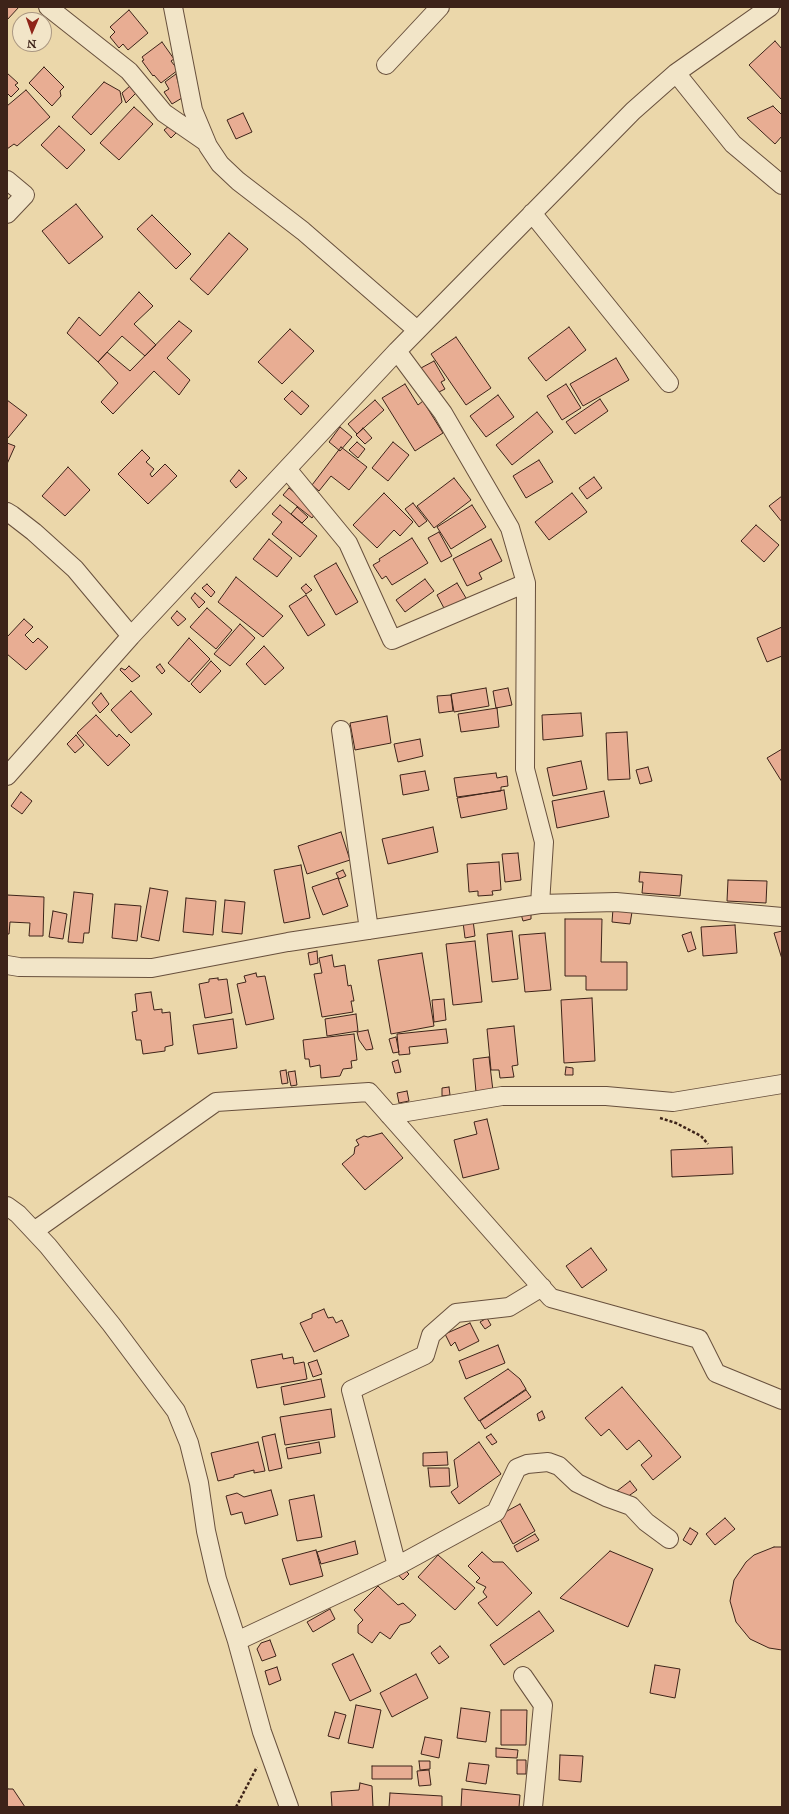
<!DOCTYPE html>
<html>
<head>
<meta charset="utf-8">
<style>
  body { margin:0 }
  #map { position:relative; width:789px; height:1814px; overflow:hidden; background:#ebd7aa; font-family:"IM FELL Great Primer",serif }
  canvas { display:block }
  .frame { position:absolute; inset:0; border:8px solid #3d2319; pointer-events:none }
  .north { position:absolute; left:12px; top:12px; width:40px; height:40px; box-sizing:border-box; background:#f2e5c8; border:1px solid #aa9782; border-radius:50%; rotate:182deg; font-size:11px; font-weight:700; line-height:16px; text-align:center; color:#3d2319 }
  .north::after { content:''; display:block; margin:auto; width:14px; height:18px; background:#8f2418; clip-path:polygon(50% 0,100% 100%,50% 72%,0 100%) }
</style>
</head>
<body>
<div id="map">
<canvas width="789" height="1814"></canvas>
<div class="frame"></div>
<div class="north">N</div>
</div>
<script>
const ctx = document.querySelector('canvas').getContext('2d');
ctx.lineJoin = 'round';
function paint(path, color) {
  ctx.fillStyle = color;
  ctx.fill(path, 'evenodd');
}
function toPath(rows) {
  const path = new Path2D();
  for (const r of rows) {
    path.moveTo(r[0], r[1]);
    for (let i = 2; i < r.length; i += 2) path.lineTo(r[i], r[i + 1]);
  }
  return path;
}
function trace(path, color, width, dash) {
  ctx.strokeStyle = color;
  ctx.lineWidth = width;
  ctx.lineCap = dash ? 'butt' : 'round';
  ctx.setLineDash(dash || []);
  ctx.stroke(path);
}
const building = toPath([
  [7,7,19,7,7,20,7,7],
  [129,10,148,33,128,50,123,44,119,48,110,37,115,32,110,27,129,10],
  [775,41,782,49,782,100,749,65,775,41],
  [162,42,174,59,171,61,178,70,161,83,154,75,153,76,142,61,144,60,142,57,162,42],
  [44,67,64,87,60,91,61,96,52,106,29,83,44,67],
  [7,73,18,83,15,85,19,89,11,97,8,94,7,95,7,73],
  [176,74,182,98,172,104,164,92,169,89,165,82,176,74],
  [104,82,120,91,122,102,91,135,72,117,104,82],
  [130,86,137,92,126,103,122,93,130,86],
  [26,90,50,117,17,146,14,144,7,149,7,106,26,90],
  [773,106,782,115,782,136,775,144,747,118,773,106],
  [134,107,153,124,119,160,100,143,134,107],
  [243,113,252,132,236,139,227,120,243,113],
  [59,126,85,150,67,169,41,145,59,126],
  [169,126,176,133,171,138,164,130,169,126],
  [76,204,103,237,69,264,42,231,76,204],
  [152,215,191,254,176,269,137,229,152,215],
  [229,233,248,249,208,295,190,279,229,233],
  [139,292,153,306,134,324,156,345,145,356,122,336,98,362,67,333,79,317,100,336,139,292],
  [179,321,192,331,167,358,190,380,179,395,154,371,113,414,101,402,118,383,98,362,107,352,130,371,179,321],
  [569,327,586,350,546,381,528,358,569,327],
  [290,329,314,351,282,384,258,362,290,329],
  [456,337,491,388,466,405,431,354,456,337],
  [616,358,629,380,583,406,570,384,616,358],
  [434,361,445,380,441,382,445,389,435,394,421,368,434,361],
  [405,384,418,405,423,401,443,433,415,451,382,398,405,384],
  [566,384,581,408,562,420,547,396,566,384],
  [292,391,309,406,301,415,284,399,292,391],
  [498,395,514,417,486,437,470,416,498,395],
  [600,399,608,411,575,434,566,422,600,399],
  [7,400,27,415,8,438,7,437,7,400],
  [375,400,384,410,357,434,348,424,375,400],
  [537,412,553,432,512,465,496,445,537,412],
  [340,427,352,437,340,451,329,442,340,427],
  [363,428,372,438,365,444,356,435,363,428],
  [357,442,365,449,358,458,349,450,357,442],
  [393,442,409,455,388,481,372,468,393,442],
  [7,443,15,446,7,464,7,443],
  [341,447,367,467,349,490,331,476,319,491,312,485,341,447],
  [142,450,150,458,146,462,154,469,150,474,152,477,165,464,177,476,148,504,118,474,142,450],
  [539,460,553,482,526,498,513,476,539,460],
  [68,467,90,490,65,516,42,496,68,467],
  [239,470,247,478,236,488,230,481,239,470],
  [594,477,602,488,587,499,579,488,594,477],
  [454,478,471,500,434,528,417,506,454,478],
  [289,488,317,511,312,518,283,495,289,488],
  [384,493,413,522,400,536,394,530,377,548,353,525,384,493],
  [572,493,587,512,549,540,535,522,572,493],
  [782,496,782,522,769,506,782,496],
  [413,503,427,521,419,527,405,509,413,503],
  [280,505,317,536,300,557,272,534,282,522,272,514,280,505],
  [472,505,486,527,451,549,437,527,472,505],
  [297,507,308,517,302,523,291,514,297,507],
  [756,525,779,545,764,562,741,541,756,525],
  [439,532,452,556,441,562,428,538,439,532],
  [412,538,428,563,392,585,386,576,382,579,373,565,380,561,379,559,412,538],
  [269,539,292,558,277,577,253,559,269,539],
  [491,539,502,561,479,573,482,579,467,586,453,559,491,539],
  [336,563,358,602,336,615,314,576,336,563],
  [236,577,283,616,263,637,218,602,236,577],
  [425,579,434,591,405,612,396,600,425,579],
  [457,583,466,598,445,610,437,595,457,583],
  [207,584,215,592,211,597,202,588,207,584],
  [306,584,312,590,306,594,301,588,306,584],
  [195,593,205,602,199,608,191,598,195,593],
  [306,595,325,625,308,636,289,606,306,595],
  [207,608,232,630,216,649,190,627,207,608],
  [177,611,186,619,178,626,171,618,177,611],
  [24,619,33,627,25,635,33,643,38,638,48,647,26,670,7,654,7,635,8,636,24,619],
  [240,624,255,638,230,666,214,654,240,624],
  [782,627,782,656,767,662,757,638,782,627],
  [189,638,210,659,189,682,168,663,189,638],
  [264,646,284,668,265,685,246,664,264,646],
  [211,661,221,671,200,693,191,684,211,661],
  [160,664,165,671,162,674,156,667,160,664],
  [129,666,140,676,132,682,120,670,121,668,125,670,129,666],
  [486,688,489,706,454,712,451,694,486,688],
  [508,688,512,705,496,708,493,691,508,688],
  [131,691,152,714,131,733,111,710,131,691],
  [101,693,109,704,100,713,92,703,101,693],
  [451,695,453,711,439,713,437,696,451,695],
  [497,708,499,727,461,732,458,714,497,708],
  [581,713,583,736,543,740,542,715,581,713],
  [96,715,117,737,119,734,130,745,108,766,77,733,96,715],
  [387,716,391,743,355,750,350,723,387,716],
  [627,732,630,779,608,780,606,733,627,732],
  [76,735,84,745,75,753,67,744,76,735],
  [420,739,423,756,398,762,394,744,420,739],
  [782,749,782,782,767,758,782,749],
  [581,761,587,789,553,796,547,768,581,761],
  [648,767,652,781,640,784,636,770,648,767],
  [425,771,429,790,403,795,400,775,425,771],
  [496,773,497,778,507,776,508,786,501,787,501,791,457,797,454,778,496,773],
  [504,790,507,809,461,818,457,798,504,790],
  [604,791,609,817,557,828,552,801,604,791],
  [21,792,32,801,22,814,11,806,21,792],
  [433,827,438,852,388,864,382,839,433,827],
  [341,832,350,860,307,874,298,846,341,832],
  [518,853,521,880,505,882,502,854,518,853],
  [499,862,501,890,492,891,493,895,478,896,478,891,469,892,467,864,499,862],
  [301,865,310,918,284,923,274,870,301,865],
  [343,870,346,876,339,879,336,873,343,870],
  [640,872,682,875,680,896,642,893,643,882,639,882,640,872],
  [338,878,348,906,323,915,312,887,338,878],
  [728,880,767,881,766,903,727,901,728,880],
  [150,888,168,891,159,941,141,937,150,888],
  [74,892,93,894,89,933,84,933,83,943,68,942,74,892],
  [7,895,44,897,43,936,29,936,30,923,10,922,9,934,7,934,7,895],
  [186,898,216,901,213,935,183,932,186,898],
  [225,900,245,902,242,934,222,932,225,900],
  [115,904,141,906,137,941,112,938,115,904],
  [613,909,632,912,630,924,612,922,613,909],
  [53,911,67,914,63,939,49,937,53,911],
  [531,912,531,919,523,921,521,914,531,912],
  [565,919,602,919,601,962,627,962,627,990,586,990,586,976,565,976,565,919],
  [473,920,475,936,465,938,463,922,473,920],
  [735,925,737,953,703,956,701,927,735,925],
  [512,931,518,979,492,982,487,934,512,931],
  [782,931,782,959,774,933,782,931],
  [691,932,696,949,688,952,682,935,691,932],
  [545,933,551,990,525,992,519,935,545,933],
  [475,941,482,1002,453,1005,446,944,475,941],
  [317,951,318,963,310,965,308,953,317,951],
  [422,953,434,1026,391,1034,378,960,422,953],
  [332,955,334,967,345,965,348,986,351,985,354,1001,351,1001,353,1012,322,1017,314,974,322,973,319,958,332,955],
  [256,973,257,977,265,976,274,1019,246,1025,237,984,246,982,244,976,256,973],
  [218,978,218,980,227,979,232,1013,205,1018,199,984,209,982,209,979,218,978],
  [151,992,154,1010,162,1009,162,1013,170,1012,173,1045,165,1047,165,1051,143,1054,141,1040,136,1040,132,1012,137,1011,135,994,151,992],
  [592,998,595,1061,564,1063,561,1000,592,998],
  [444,999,446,1020,434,1022,432,1000,444,999],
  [356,1014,358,1031,327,1036,325,1019,356,1014],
  [233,1019,237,1048,198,1054,193,1025,233,1019],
  [514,1026,518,1065,512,1066,514,1077,500,1078,499,1070,491,1070,487,1029,514,1026],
  [446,1029,448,1043,409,1047,410,1054,399,1055,397,1034,446,1029],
  [368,1030,373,1049,366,1050,359,1040,357,1032,368,1030],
  [354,1034,357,1060,351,1061,352,1068,343,1069,340,1076,321,1078,320,1065,310,1067,309,1059,305,1059,303,1040,354,1034],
  [396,1037,399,1052,393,1053,389,1039,396,1037],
  [489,1057,493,1091,476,1092,473,1059,489,1057],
  [398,1060,401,1072,395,1073,392,1062,398,1060],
  [566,1067,573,1068,573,1075,565,1075,566,1067],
  [286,1070,288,1083,282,1084,280,1071,286,1070],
  [295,1071,297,1085,291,1086,288,1072,295,1071],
  [449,1087,450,1095,442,1096,442,1088,449,1087],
  [407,1091,409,1101,399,1103,397,1093,407,1091],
  [487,1119,499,1169,463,1178,454,1140,477,1134,474,1122,487,1119],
  [382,1133,403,1158,365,1190,342,1164,354,1154,355,1147,359,1145,356,1140,364,1136,368,1137,382,1133],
  [732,1147,733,1174,672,1177,671,1150,732,1147],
  [591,1248,607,1270,582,1288,566,1266,591,1248],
  [324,1309,328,1318,333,1317,336,1323,342,1320,349,1336,314,1352,300,1323,312,1318,312,1314,324,1309],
  [487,1318,491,1325,485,1329,480,1322,487,1318],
  [470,1323,479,1341,459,1351,455,1342,451,1346,445,1334,470,1323],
  [498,1345,505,1363,466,1379,459,1361,498,1345],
  [282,1354,283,1359,293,1357,294,1364,304,1362,307,1379,257,1388,251,1360,282,1354],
  [317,1360,322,1374,313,1377,308,1363,317,1360],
  [508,1369,520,1379,526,1389,479,1421,464,1398,508,1369],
  [321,1379,325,1397,284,1405,281,1387,321,1379],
  [622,1387,681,1457,653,1480,641,1465,652,1456,639,1440,627,1450,609,1429,601,1436,585,1418,622,1387],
  [526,1390,531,1397,485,1429,480,1421,526,1390],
  [331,1409,335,1437,285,1445,280,1417,331,1409],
  [542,1411,545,1418,539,1421,537,1414,542,1411],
  [275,1434,282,1468,269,1471,262,1437,275,1434],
  [491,1434,497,1442,492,1445,486,1437,491,1434],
  [258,1442,265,1471,254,1473,254,1470,234,1475,234,1477,218,1481,211,1453,258,1442],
  [319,1442,321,1453,288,1459,286,1448,319,1442],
  [479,1442,501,1474,459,1504,451,1492,458,1487,454,1460,479,1442],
  [447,1452,448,1465,423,1466,423,1453,447,1452],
  [428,1468,449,1468,450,1486,430,1487,428,1468],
  [630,1481,637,1490,623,1500,617,1491,630,1481],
  [271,1490,278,1515,245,1524,242,1512,231,1515,226,1496,237,1493,244,1497,271,1490],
  [314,1495,322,1537,297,1541,289,1500,314,1495],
  [520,1504,535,1531,513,1544,498,1516,520,1504],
  [725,1518,735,1529,715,1545,706,1534,725,1518],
  [690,1528,698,1533,691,1545,683,1540,690,1528],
  [535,1534,539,1540,517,1552,514,1546,535,1534],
  [355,1541,358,1554,321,1564,317,1552,355,1541],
  [774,1547,782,1547,782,1650,769,1648,750,1639,736,1622,730,1601,734,1580,746,1562,754,1555,774,1547],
  [316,1550,323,1576,290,1585,282,1559,316,1550],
  [610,1551,653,1569,628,1627,560,1598,610,1551],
  [482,1552,493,1562,503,1562,532,1593,497,1626,478,1603,487,1597,483,1592,486,1587,476,1582,480,1578,468,1566,482,1552],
  [438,1555,475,1588,455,1610,418,1577,438,1555],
  [401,1566,409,1574,403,1580,394,1570,401,1566],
  [378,1586,398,1605,403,1603,416,1615,410,1622,400,1625,390,1639,380,1632,372,1643,358,1633,358,1625,363,1620,354,1610,378,1586],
  [330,1609,335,1619,313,1632,307,1622,330,1609],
  [539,1611,554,1631,504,1665,490,1645,539,1611],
  [270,1640,276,1656,262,1661,257,1649,261,1643,270,1640],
  [440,1646,449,1657,439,1664,431,1653,440,1646],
  [353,1654,371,1691,350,1701,332,1664,353,1654],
  [655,1665,680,1669,675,1698,650,1693,655,1665],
  [277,1667,281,1680,269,1685,265,1671,277,1667],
  [416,1674,428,1698,392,1717,380,1693,416,1674],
  [356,1705,381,1710,373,1748,348,1743,356,1705],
  [461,1708,490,1712,486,1742,457,1738,461,1708],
  [501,1710,527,1710,526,1745,501,1745,501,1710],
  [335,1712,346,1715,339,1739,328,1736,335,1712],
  [425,1737,442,1740,439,1758,421,1754,425,1737],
  [496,1748,518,1750,517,1758,496,1757,496,1748],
  [560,1755,583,1756,581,1782,559,1780,560,1755],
  [517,1760,526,1760,526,1774,517,1774,517,1760],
  [419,1761,430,1761,430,1769,420,1770,419,1761],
  [469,1763,489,1765,486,1784,466,1781,469,1763],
  [372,1766,412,1766,412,1779,372,1779,372,1766],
  [429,1770,431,1785,419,1786,417,1771,429,1770],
  [360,1783,372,1786,373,1807,332,1807,331,1792,359,1790,360,1783],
  [7,1787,8,1789,13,1789,25,1807,7,1807,7,1787],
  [462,1789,520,1795,519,1807,461,1807,462,1789],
  [390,1793,442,1796,442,1807,389,1807,390,1793]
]);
paint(building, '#e8ad93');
trace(building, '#3d2319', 1);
const minor = toPath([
  [48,7,129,71,164,113,206,142],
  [173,7,193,110,208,146,220,164,238,181,303,231,417,330],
  [386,65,440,7],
  [676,73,733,144,782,185],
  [7,180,25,195,7,214],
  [532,213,669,383],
  [287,469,348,543,392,640,526,583],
  [7,512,12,515,34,532,75,569,131,636],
  [341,730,369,930],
  [7,776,131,636,397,351,633,111,676,73,770,7],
  [540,904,616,902,782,917],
  [7,965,19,967,152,968,288,942,540,904,544,842,525,769,526,583,510,528,443,413,397,351],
  [389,1115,502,1096,606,1096,673,1102,782,1084],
  [7,1206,18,1214,48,1246,111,1324,176,1411,189,1443,199,1483,206,1531,217,1579,237,1641,262,1732,289,1807],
  [34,1231,216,1102,369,1092,551,1298,699,1339,716,1373,782,1400],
  [397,1566,351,1390,425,1355,431,1335,456,1313,509,1307,542,1287],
  [237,1641,397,1566,496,1512,517,1468,527,1464,548,1462,559,1466,577,1483,606,1497,631,1506,646,1522,669,1539],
  [523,1676,543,1705,533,1807]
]);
trace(minor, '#68503d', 20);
trace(toPath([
  [660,1118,676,1123,701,1136,708,1144],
  [236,1807,257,1767]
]), '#3d2319', 2.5, [3, 2]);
trace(minor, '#f2e5c8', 18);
</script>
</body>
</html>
